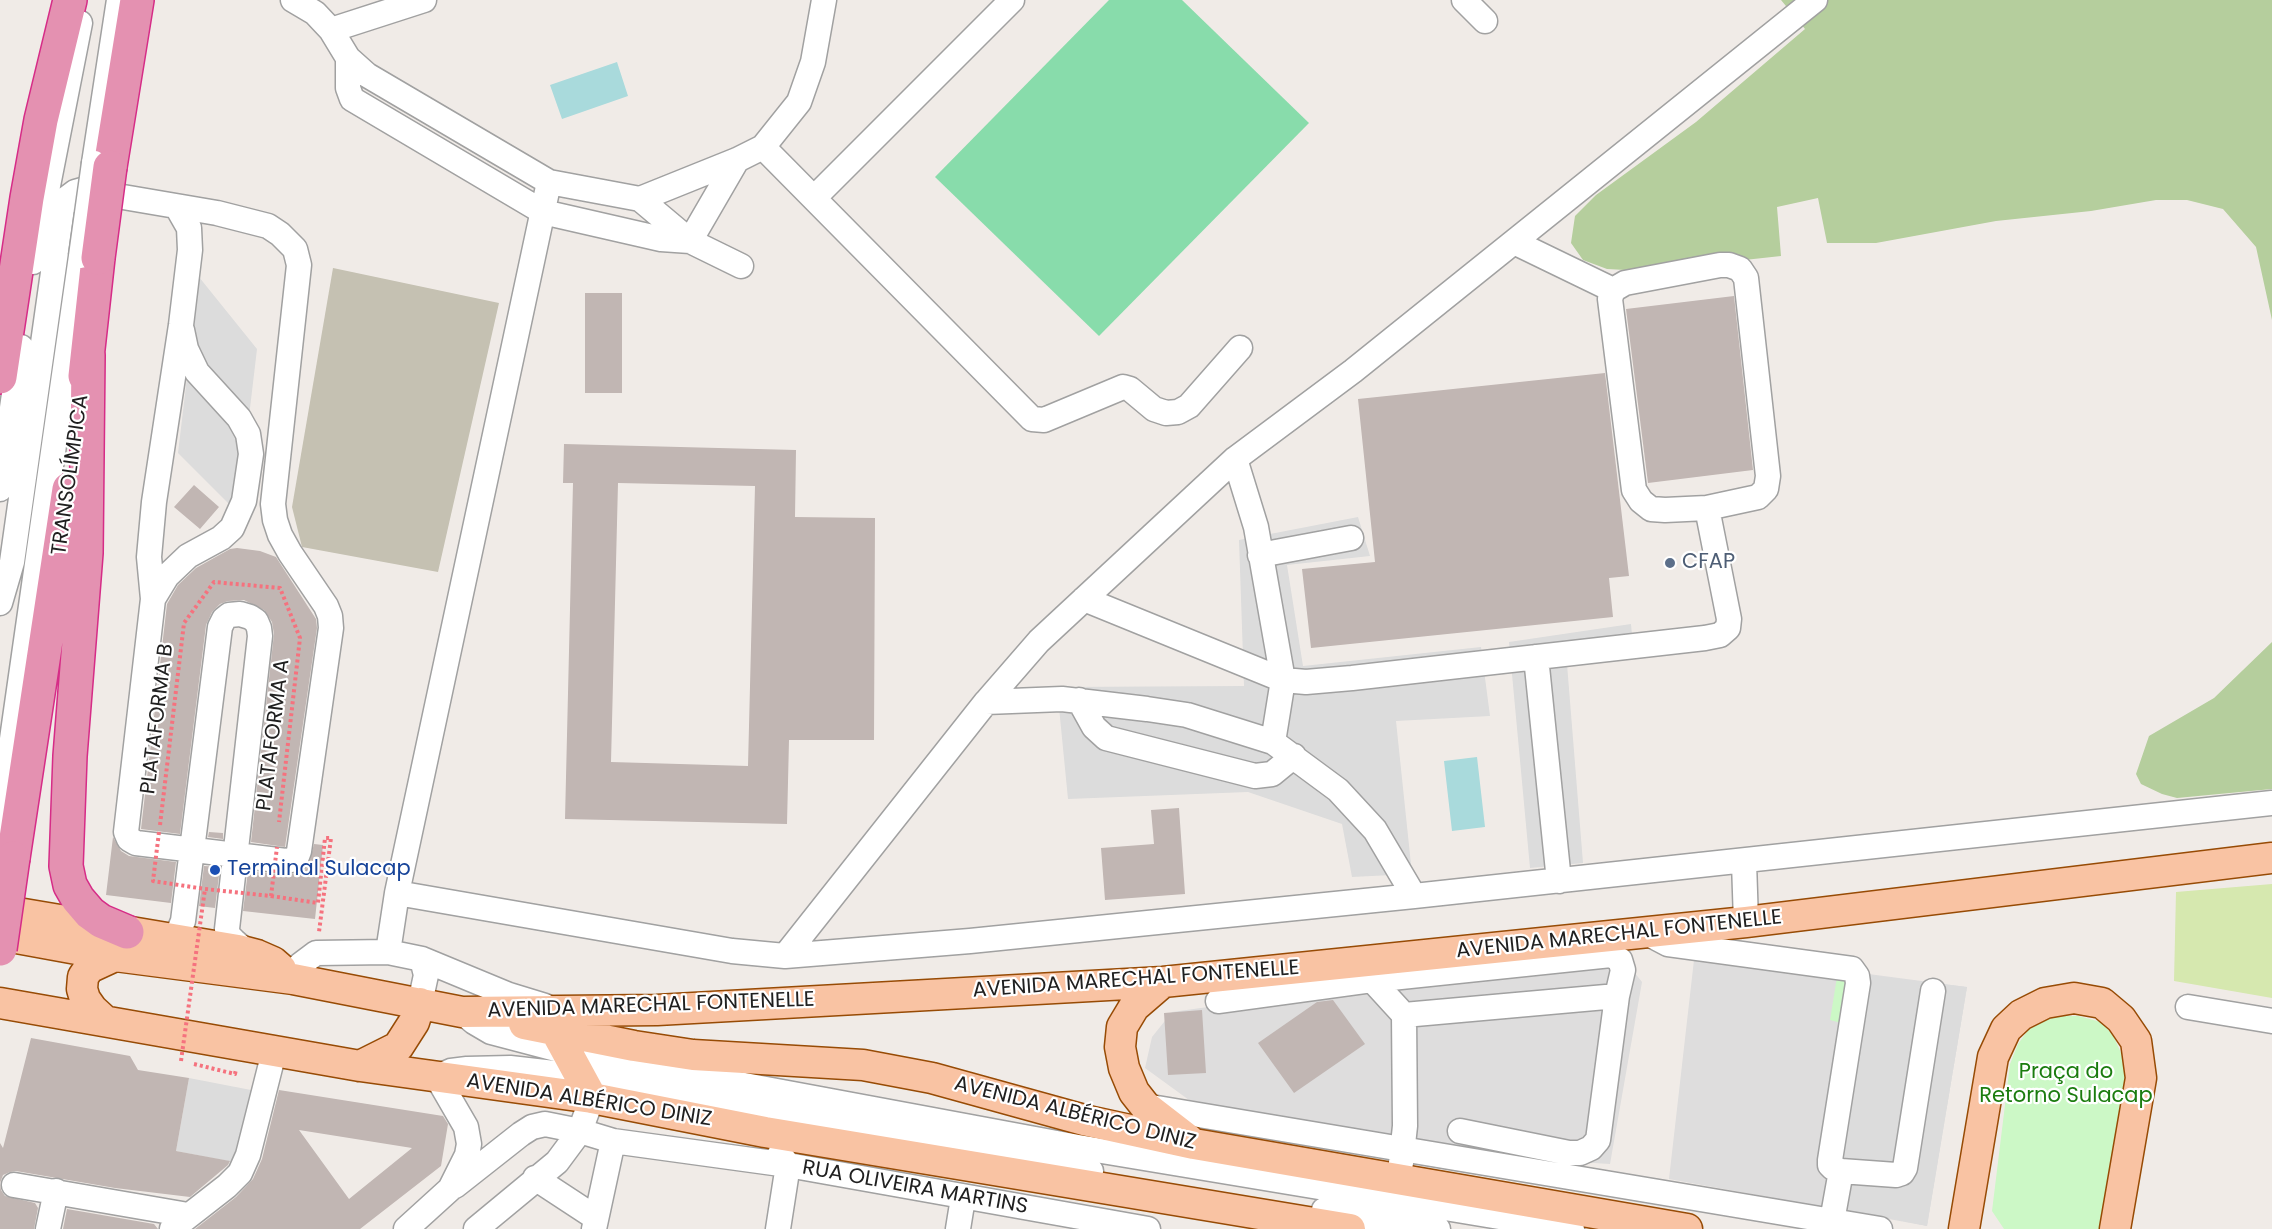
<!DOCTYPE html>
<html>
<head>
<meta charset="utf-8">
<style>
  body { margin:0 }
  canvas { display:block; background:#f0ebe7 }
</style>
</head>
<body>
<canvas width="2272" height="1229"></canvas>
<script>
const ctx = document.querySelector('canvas').getContext('2d');
ctx.lineJoin = 'round';
function paint(path, color) {
  ctx.fillStyle = color;
  ctx.fill(path, 'evenodd');
}
function toPath(rows) {
  const path = new Path2D();
  for (const r of rows) {
    path.moveTo(r[0], r[1]);
    for (let i = 2; i < r.length; i += 2) path.lineTo(r[i], r[i + 1]);
  }
  return path;
}
function trace(path, color, width, dash) {
  ctx.strokeStyle = color;
  ctx.lineWidth = width;
  ctx.lineCap = dash ? 'butt' : 'round';
  ctx.setLineDash(dash || []);
  ctx.stroke(path);
}
function label(font, color, halo, rows, align = 'center') {
  ctx.font = font + ' Poppins,sans-serif';
  ctx.lineWidth = 4.5;
  ctx.setLineDash([]);
  ctx.textBaseline = 'middle';
  ctx.strokeStyle = halo;
  ctx.fillStyle = color;
  for (const [text, x, y, turn = 0] of rows) {
    ctx.save();
    ctx.translate(x, y);
    ctx.rotate((+turn || 0) * Math.PI / 180);
    ctx.textAlign = isNaN(turn) ? turn : align;
    if (halo) ctx.strokeText(text, 0, 0);
    ctx.fillText(text, 0, 0);
    ctx.restore();
  }
}
paint(toPath([
  [1695,951,1967,987,1927,1226,1669,1179],
  [1623,958,1642,982,1610,1164,1496,1157,1189,1100,1145,1068,1152,1037,1172,1012,1409,979]
]), '#dedddd');
paint(toPath([
  [333,268,499,303,438,572,302,547,292,507]
]), '#c5c1b2');
paint(toPath([
  [2272,884,2272,998,2174,981,2176,892]
]), '#d6e8af');
paint(toPath([
  [1781,0,2272,0,2272,320,2256,247,2223,209,2187,200,2156,200,2091,211,1996,221,1876,243,1827,243,1818,198,1777,207,1781,256,1644,271,1607,269,1583,260,1571,243,1575,216,1596,195,1696,122,1805,29],
  [2272,642,2272,789,2177,798,2162,794,2141,784,2136,774,2149,736,2214,698]
]), '#b5ce9d');
paint(toPath([
  [1837,977,1886,987,1870,1031,1830,1020],
  [2054,1016,2078,1016,2101,1022,2113,1035,2121,1053,2125,1077,2103,1227,2100,1229,2004,1229,1992,1211,2010,1064,2018,1044,2029,1029]
]), '#ccf8c6');
paint(toPath([
  [1109,0,1182,0,1309,123,1099,336,935,177]
]), '#88dcab');
paint(toPath([
  [199,277,257,349,246,442,237,484,229,504,178,453],
  [1358,517,1370,556,1287,565,1303,666,1481,647,1490,716,1396,721,1412,874,1352,877,1342,824,1248,792,1068,799,1057,687,1244,686,1239,540],
  [1631,624,1634,657,1567,664,1583,863,1530,868,1509,642],
  [1860,974,1967,987,1927,1226,1829,1206],
  [189,1078,251,1090,245,1129,233,1162,176,1151]
]), '#dcdcdc');
paint(toPath([
  [617,62,628,96,562,119,550,85],
  [1477,757,1485,827,1452,831,1444,761]
]), '#a9dadc');
paint(toPath([
  [585,293,622,293,622,393,585,393],
  [1734,296,1753,470,1648,483,1626,309],
  [1605,373,1629,576,1609,578,1613,617,1311,648,1302,569,1375,562,1358,399],
  [564,444,796,450,795,517,875,518,874,740,789,740,787,824,565,819,573,483,563,483],
  [618,483,755,486,748,766,611,762],
  [194,485,219,507,200,529,174,507],
  [237,548,260,551,276,557,316,619,317,628,285,847,251,842,274,634,272,622,264,610,244,600,228,601,220,604,212,612,206,625,180,834,141,829,167,604,178,585,196,568,230,549],
  [1179,808,1185,894,1105,900,1101,848,1154,844,1151,810],
  [209,832,223,833,223,839,208,837],
  [113,837,121,851,129,856,176,862,171,903,106,895],
  [314,844,323,845,315,919,243,911,248,871,285,875,299,873,306,869,309,864],
  [204,866,220,867,215,908,199,906],
  [1333,1000,1365,1044,1294,1093,1258,1043,1317,1002],
  [1202,1010,1206,1073,1168,1075,1164,1013],
  [31,1038,130,1056,138,1070,189,1078,176,1151,230,1161,228,1165,190,1197,115,1188,16,1171,10,1172,3,1175,0,1183,0,1143,3,1148],
  [279,1090,443,1116,448,1124,441,1166,360,1229,195,1229,236,1197,253,1179,262,1159],
  [299,1130,412,1148,349,1199],
  [0,1184,1,1190,5,1196,35,1203,38,1208,34,1229,0,1229],
  [67,1209,154,1224,158,1229,63,1229]
]), '#c1b6b3');
const minor = toPath([
  [293,0,315,13,331,30,348,58,367,75,549,182,640,199,690,241,741,266],
  [1464,0,1485,21],
  [1815,0,1353,371,1235,459,1039,641,986,702,785,956,970,941,1414,896,2272,803],
  [331,30,424,0],
  [348,58,348,88,352,99,543,212,661,239,690,241],
  [763,147,1032,419,1044,420,1123,387,1130,389,1154,409,1166,413,1178,412,1189,406,1240,348],
  [94,163,119,0],
  [815,197,1012,0],
  [640,199,737,160,763,147,799,102,813,62,824,0],
  [690,241,737,160],
  [1514,242,1613,290],
  [33,262,80,23],
  [1720,265,1729,265,1740,269,1746,278,1768,476,1766,489,1758,497,1707,508,1665,510,1651,509,1641,501,1634,490,1610,299,1613,290,1625,283,1720,265],
  [1235,459,1256,527,1283,680,1273,742],
  [0,489,21,347],
  [1260,555,1351,538],
  [153,599,167,576,188,556,221,538,232,528,244,501,251,454,248,434,239,418,197,372,186,349,182,330],
  [1084,599,1283,680,1306,682,1352,678,1705,638,1720,635,1728,628,1729,619,1707,508],
  [0,603,12,562,62,209,67,198,75,192,82,190,217,213,268,226,280,234,295,249,299,265,273,504,275,520,280,535,290,553,326,606,330,616,331,628,299,851,296,859,286,861,136,843,129,839,126,832,153,599,149,557,154,502,181,325,190,250,189,228,177,207],
  [1536,657,1559,881],
  [1079,700,1094,727,1106,738,1255,776,1272,774,1294,756],
  [986,702,1062,699,1147,709,1187,715,1273,742,1338,790,1375,830,1414,896],
  [0,823,81,256],
  [1744,862,1746,922],
  [397,893,732,951,785,956],
  [1647,933,1668,944,1852,969,1857,976,1858,983,1830,1160,1830,1165,1833,1168,1841,1171,1896,1175,1902,1173,1905,1168,1933,991],
  [164,938,178,933,183,921,220,627,224,619,229,615,240,614,250,617,256,621,259,628,260,636,227,929,228,935,234,941,248,953],
  [388,952,397,893,549,182],
  [293,979,300,965,316,953,388,952,422,959,509,995,545,1006],
  [1372,980,1404,1015,1405,1126,1401,1163],
  [1218,1001,1372,980,1611,955,1620,960,1623,970,1617,996,1598,1140,1591,1148,1580,1153,1569,1153,1460,1131],
  [420,1003,426,975,422,959],
  [2188,1007,2272,1021],
  [462,1012,474,1022,491,1032,567,1052,1078,1147,1572,1229],
  [1404,1015,1617,996],
  [1145,1106,1880,1229],
  [535,1178,596,1218],
  [14,1185,188,1215],
  [455,1186,521,1134,532,1127,545,1124,580,1131,613,1141,788,1165,1148,1229],
  [1324,1210,1438,1229],
  [1832,1221,1841,1171],
  [48,1229,56,1191],
  [172,1229,227,1186,240,1173,248,1155,274,1052],
  [406,1229,450,1189,467,1155,469,1144,466,1127,437,1077,451,1071,467,1069,510,1068,580,1076,1091,1171],
  [476,1229,557,1162,580,1131,592,1098],
  [594,1229,613,1141],
  [778,1229,788,1165,780,1154],
  [958,1229,963,1198]
]);
const major = toPath([
  [0,910,238,950,257,955,273,962,281,969],
  [0,935,115,956,293,979,462,1012,657,1010,1163,982,1746,922,2272,858],
  [1163,982,1134,1007,1122,1027,1120,1047,1124,1068,1134,1092,1145,1106,1189,1140],
  [0,1003,360,1066,592,1098,765,1132,1350,1229],
  [105,1021,92,1009,85,999,82,989,83,977,89,968,115,956],
  [524,1024,634,1046,693,1055,863,1065,932,1078,1084,1120,1194,1144,1687,1229],
  [555,1030,592,1098],
  [360,1066,398,1047,414,1022,420,1003],
  [1964,1229,1993,1057,2006,1029,2021,1015,2045,1003,2074,998,2102,1003,2121,1019,2136,1041,2141,1078,2115,1229]
]);
const highway = toPath([
  [110,167,137,0],
  [88,355,86,553,70,756,66,866,70,885,78,899,90,913,101,921,127,932],
  [85,376,98,258],
  [0,377,27,198,41,120,70,0],
  [13,858,69,489]
]);
trace(minor, '#a1a1a1', 27);
trace(major, '#974b05', 33);
trace(highway, '#d62c87', 36);
trace(toPath([
  [160,825,184,623,214,582,280,588,300,638,279,822],
  [271,896,318,903,325,838,331,838,319,932],
  [194,1064,235,1074,236,1069]
]), '#f5727e', 4, [3, 3]);
trace(minor, '#fff', 24);
trace(major, '#f9c3a3', 30);
trace(highway, '#e491b1', 33);
const minorBridge = toPath([
  [81,256,94,163]
]);
const highwayBridge = toPath([
  [98,258,110,167],
  [0,949,13,858]
]);
trace(minorBridge, '#a1a1a1', 27, []);
trace(highwayBridge, '#d62c87', 36, []);
trace(toPath([
  [159,832,153,881,205,889,271,896,277,847],
  [181,1061,205,889]
]), '#f5727e', 4, [3, 3]);
trace(minorBridge, '#fff', 24);
trace(highwayBridge, '#e491b1', 33);
for (const [x, y, r, color] of [
  [1670,563,6,"#5c6f8a"],
  [215,870,6,"#1a4fb4"]
]) {
  const dot = new Path2D();
  dot.arc(x, y, r, 0, 2 * Math.PI);
  ctx.fillStyle = color;
  ctx.fill(dot);
  trace(dot, '#fff', 2);
}
label('21px', '#202020', '#fff', [
  ["TRANSOLÍMPICA",71,475,-82],
  ["PLATAFORMA B",158,719,-83],
  ["PLATAFORMA A",274,735,-83],
  ["AVENIDA MARECHAL FONTENELLE",1619,935,-6],
  ["AVENIDA MARECHAL FONTENELLE",1136,980,-4],
  ["AVENIDA MARECHAL FONTENELLE",651,1006,-2],
  ["AVENIDA ALBÉRICO DINIZ",589,1101,9],
  ["AVENIDA ALBÉRICO DINIZ",1075,1114,14],
  ["RUA OLIVEIRA MARTINS",915,1188,10]
]);
label('21px', '#4e5e75', '#fff', [
  ["CFAP",1682,563]
], 'left');
label('21px', '#164399', '#fff', [
  ["Terminal Sulacap",227,870]
], 'left');
label('21px', '#1b7c0f', '#fff', [
  ["Praça do",2066,1073],
  ["Retorno Sulacap",2066,1097]
]);
</script>
</body>
</html>
